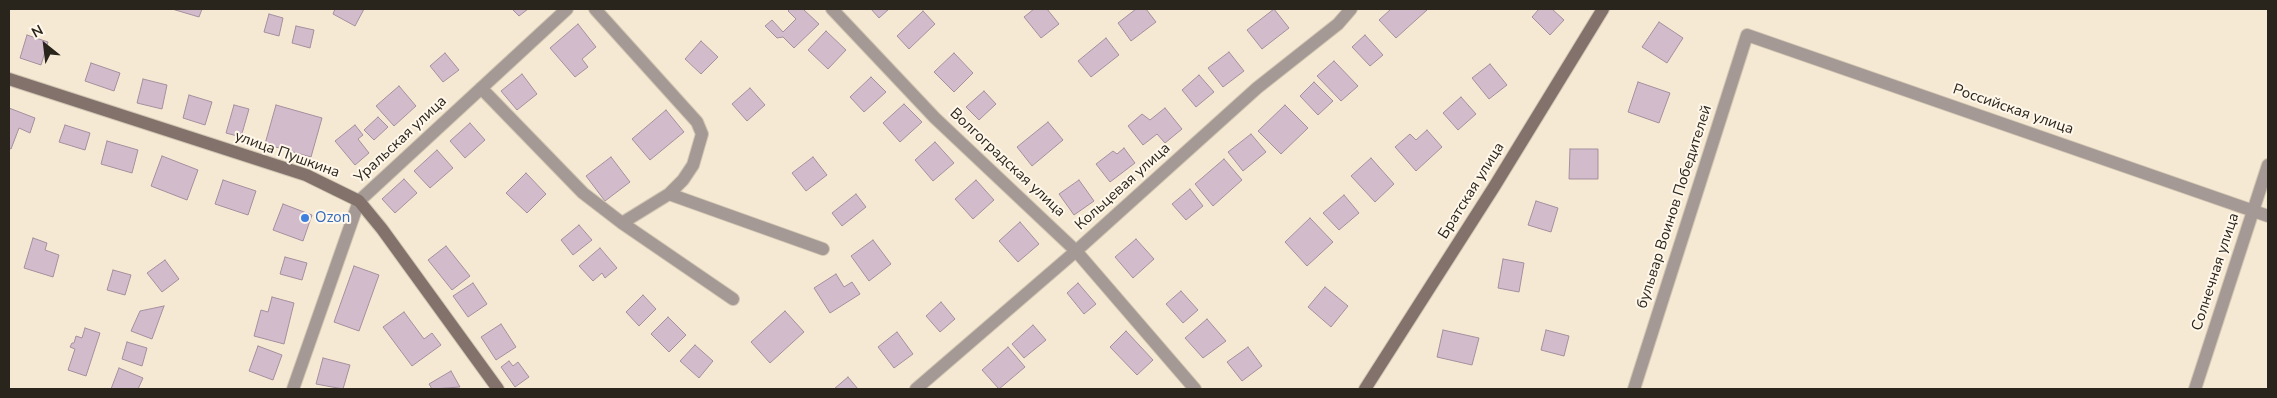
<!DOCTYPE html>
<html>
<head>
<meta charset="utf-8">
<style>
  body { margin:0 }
  #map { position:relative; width:2277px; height:398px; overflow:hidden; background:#f6e9d3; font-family:"Nunito Sans",sans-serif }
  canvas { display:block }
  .frame { position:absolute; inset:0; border:10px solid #29241c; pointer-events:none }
  .north { position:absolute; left:20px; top:20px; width:50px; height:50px; -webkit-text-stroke:4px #fff7ea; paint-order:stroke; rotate:331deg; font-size:14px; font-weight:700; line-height:20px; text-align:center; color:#29241c }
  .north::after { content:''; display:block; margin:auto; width:18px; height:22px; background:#29241c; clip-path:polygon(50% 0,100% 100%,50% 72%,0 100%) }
</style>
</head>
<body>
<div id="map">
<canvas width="2277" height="398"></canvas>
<div class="frame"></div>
<div class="north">N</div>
</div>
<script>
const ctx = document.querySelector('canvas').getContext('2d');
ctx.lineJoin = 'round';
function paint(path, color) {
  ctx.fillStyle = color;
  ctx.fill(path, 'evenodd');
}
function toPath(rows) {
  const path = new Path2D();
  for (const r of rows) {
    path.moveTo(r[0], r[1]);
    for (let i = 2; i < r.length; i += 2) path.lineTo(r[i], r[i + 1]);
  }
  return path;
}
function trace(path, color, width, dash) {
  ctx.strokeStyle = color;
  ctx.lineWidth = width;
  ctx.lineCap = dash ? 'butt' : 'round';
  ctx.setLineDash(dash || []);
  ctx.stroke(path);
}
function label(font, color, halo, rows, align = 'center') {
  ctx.font = font + ' "Nunito Sans",sans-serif';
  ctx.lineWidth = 4;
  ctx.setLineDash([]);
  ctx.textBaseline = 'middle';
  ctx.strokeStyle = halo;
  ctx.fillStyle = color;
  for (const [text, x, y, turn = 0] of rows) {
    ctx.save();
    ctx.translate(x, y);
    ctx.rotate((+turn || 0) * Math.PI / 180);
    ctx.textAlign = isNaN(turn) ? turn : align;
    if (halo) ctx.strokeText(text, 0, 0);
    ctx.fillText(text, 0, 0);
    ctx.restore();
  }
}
const building = toPath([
  [172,9,202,9,199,17,172,9],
  [335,9,364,9,355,26,333,14,335,9],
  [512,9,528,9,519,16,512,9],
  [790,9,803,9,819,24,794,48,783,37,777,38,765,26,772,20,783,32,796,19,788,11,790,9],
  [871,9,889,9,879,18,871,9],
  [1034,9,1047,9,1059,24,1041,38,1024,17,1034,9],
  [1136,9,1146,9,1156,22,1131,41,1118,23,1136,9],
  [1274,9,1289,28,1262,49,1247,30,1274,9],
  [1391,9,1426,9,1427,10,1396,38,1379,20,1391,9],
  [1539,9,1552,9,1564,20,1550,35,1532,17,1539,9],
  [923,11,935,24,909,49,897,36,923,11],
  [269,14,283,18,279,36,264,32,269,14],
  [1659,22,1683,38,1667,63,1642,47,1659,22],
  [578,24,596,47,582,59,588,67,575,77,550,48,578,24],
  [296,26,314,30,310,48,292,43,296,26],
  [826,31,846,50,828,69,808,50,826,31],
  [27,35,48,42,41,65,20,58,27,35],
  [1365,35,1383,55,1370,66,1352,47,1365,35],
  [1106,38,1119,55,1091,77,1078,61,1106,38],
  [701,41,718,57,701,74,685,59,701,41],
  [1229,52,1244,71,1223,87,1208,68,1229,52],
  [445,53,459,70,443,82,430,66,445,53],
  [954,53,973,73,954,92,934,72,954,53],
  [1334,61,1358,86,1341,101,1317,76,1334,61],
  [91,63,120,73,114,91,85,81,91,63],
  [1490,64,1507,85,1489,99,1472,78,1490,64],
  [522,74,537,94,517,110,501,91,522,74],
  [1199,75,1214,92,1196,107,1182,90,1199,75],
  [871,77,886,92,864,112,850,97,871,77],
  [143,79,167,85,162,109,137,103,143,79],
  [1314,82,1333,101,1318,115,1300,96,1314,82],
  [1638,82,1670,93,1659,123,1628,112,1638,82],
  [399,86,416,106,394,126,376,106,399,86],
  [750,88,765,105,747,121,732,104,750,88],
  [984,91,996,104,979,120,966,107,984,91],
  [189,95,212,102,205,125,183,118,189,95],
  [1461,97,1476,114,1458,130,1443,113,1461,97],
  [904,104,922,122,900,142,883,123,904,104],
  [234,105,249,109,241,137,226,133,234,105],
  [276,105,322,118,311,157,265,144,276,105],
  [1285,105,1308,128,1281,154,1258,131,1285,105],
  [9,108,35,118,30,133,19,128,11,149,9,148,9,108],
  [1165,108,1182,129,1165,143,1157,134,1143,145,1128,126,1142,114,1150,120,1165,108],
  [666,110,684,132,650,160,632,139,666,110],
  [378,117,388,127,374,140,364,130,378,117],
  [1048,122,1063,140,1032,166,1017,147,1048,122],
  [470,123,485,140,465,158,450,141,470,123],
  [65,125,90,133,85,150,59,142,65,125],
  [355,125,363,135,358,139,369,153,355,165,335,141,355,125],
  [1427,130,1442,147,1416,171,1395,147,1410,134,1416,140,1427,130],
  [1251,134,1266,152,1243,171,1228,152,1251,134],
  [107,141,138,150,132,173,101,164,107,141],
  [935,142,954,163,933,181,915,160,935,142],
  [1124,148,1135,163,1110,182,1096,164,1113,151,1117,154,1124,148],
  [1570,149,1598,149,1598,179,1569,179,1570,149],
  [437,150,453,168,430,188,414,171,437,150],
  [162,156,198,170,187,200,151,186,162,156],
  [611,157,630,182,605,201,586,176,611,157],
  [813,157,827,175,806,191,792,173,813,157],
  [1371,158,1394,184,1375,202,1351,176,1371,158],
  [1224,159,1242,180,1213,206,1195,184,1224,159],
  [526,173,546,194,527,213,506,193,526,173],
  [404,179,417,193,395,213,382,199,404,179],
  [223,180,256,191,248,215,215,204,223,180],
  [976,180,994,200,973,219,955,199,976,180],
  [1079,180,1094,201,1074,215,1059,194,1079,180],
  [1190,189,1203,206,1186,220,1172,204,1190,189],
  [856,194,866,207,842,226,832,213,856,194],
  [1344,195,1359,213,1339,230,1323,213,1344,195],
  [1536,201,1558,208,1551,232,1528,225,1536,201],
  [283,204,312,215,303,241,273,230,283,204],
  [1310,218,1333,242,1307,266,1285,242,1310,218],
  [1020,222,1039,244,1018,262,999,241,1020,222],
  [579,225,592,240,573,255,561,240,579,225],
  [33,238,47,243,45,250,59,255,53,277,24,268,33,238],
  [1136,239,1154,259,1133,278,1115,257,1136,239],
  [873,240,891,264,869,281,851,256,873,240],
  [446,246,470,276,452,290,428,260,446,246],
  [600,248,617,268,605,278,602,273,593,281,579,266,600,248],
  [285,257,307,263,302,280,280,274,285,257],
  [1503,259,1524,263,1519,292,1498,288,1503,259],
  [165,260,179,279,162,292,147,273,165,260],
  [354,266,379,275,359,331,334,322,354,266],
  [113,270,131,275,125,295,107,290,113,270],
  [836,274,844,287,852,282,860,294,830,313,814,288,836,274],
  [473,283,487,304,468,317,453,296,473,283],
  [1078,283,1096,304,1084,314,1067,293,1078,283],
  [1325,287,1348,306,1331,327,1308,307,1325,287],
  [1181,291,1198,310,1183,323,1166,304,1181,291],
  [643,295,656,309,639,326,626,312,643,295],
  [272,297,294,303,284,344,254,336,261,310,268,312,272,297],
  [941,302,955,319,940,332,926,316,941,302],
  [164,306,152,339,131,331,140,311,164,306],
  [785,311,804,332,770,363,751,342,785,311],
  [404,312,424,339,432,333,441,345,412,366,383,327,404,312],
  [668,317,686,335,669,352,651,334,668,317],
  [1207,319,1226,341,1203,358,1185,338,1207,319],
  [501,324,516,347,496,360,481,337,501,324],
  [1033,325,1046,340,1024,358,1012,344,1033,325],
  [85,328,100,333,86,376,68,370,75,349,70,347,72,343,74,343,76,336,82,338,85,328],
  [1443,330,1479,338,1472,365,1437,357,1443,330],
  [1546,330,1569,336,1564,356,1541,350,1546,330],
  [1126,331,1153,360,1137,375,1110,347,1126,331],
  [897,332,913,354,894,368,878,347,897,332],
  [127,342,147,348,142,366,122,359,127,342],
  [695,345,713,361,699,378,680,361,695,345],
  [258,346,282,355,273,380,249,371,258,346],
  [1008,347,1025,367,999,389,982,370,1008,347],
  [1248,347,1262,366,1242,381,1227,362,1248,347],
  [323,358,350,365,343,389,316,384,323,358],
  [509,361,513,366,518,362,529,377,515,387,501,367,509,361],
  [119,368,143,378,138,389,111,389,119,368],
  [451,371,460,387,432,389,429,384,451,371],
  [848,377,858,389,834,389,848,377]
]);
paint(building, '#d2bccc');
trace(building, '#a48f9e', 1);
const street = toPath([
  [595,9,697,122,702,134,693,165,683,180,669,194,622,223],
  [832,9,935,118,1076,251,1195,389],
  [481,88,583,193,622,223,733,299],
  [669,194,823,249],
  [293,389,359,201,567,9],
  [916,389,1076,251,1257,88,1338,24,1351,9],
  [1634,389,1747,35,2268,216],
  [2195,389,2268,165]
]);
const secondary = toPath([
  [9,79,306,175,359,201,382,229,498,389],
  [1365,389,1494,187,1603,9]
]);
trace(street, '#d1c6b2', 14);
trace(secondary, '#d1c6b2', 14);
trace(street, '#a49994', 12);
trace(secondary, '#82726b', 12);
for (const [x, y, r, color] of [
  [305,218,5,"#3f7fe0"]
]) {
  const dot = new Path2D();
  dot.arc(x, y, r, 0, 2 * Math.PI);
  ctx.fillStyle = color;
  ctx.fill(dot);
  trace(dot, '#fff7ea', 2);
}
label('15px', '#29241c', '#fff7ea', [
  ["Российская улица",2013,110,19],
  ["Уральская улица",401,140,-43],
  ["улица Пушкина",287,155,20],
  ["Волгоградская улица",1007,163,43],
  ["Кольцевая улица",1123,187,-42],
  ["Братская улица",1472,191,-58],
  ["бульвар Воинов Победителей",1675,207,-72],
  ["Солнечная улица",2216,272,-72]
]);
label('15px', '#366cbe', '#fff7ea', [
  ["Ozon",315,218]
], 'left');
</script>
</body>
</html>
